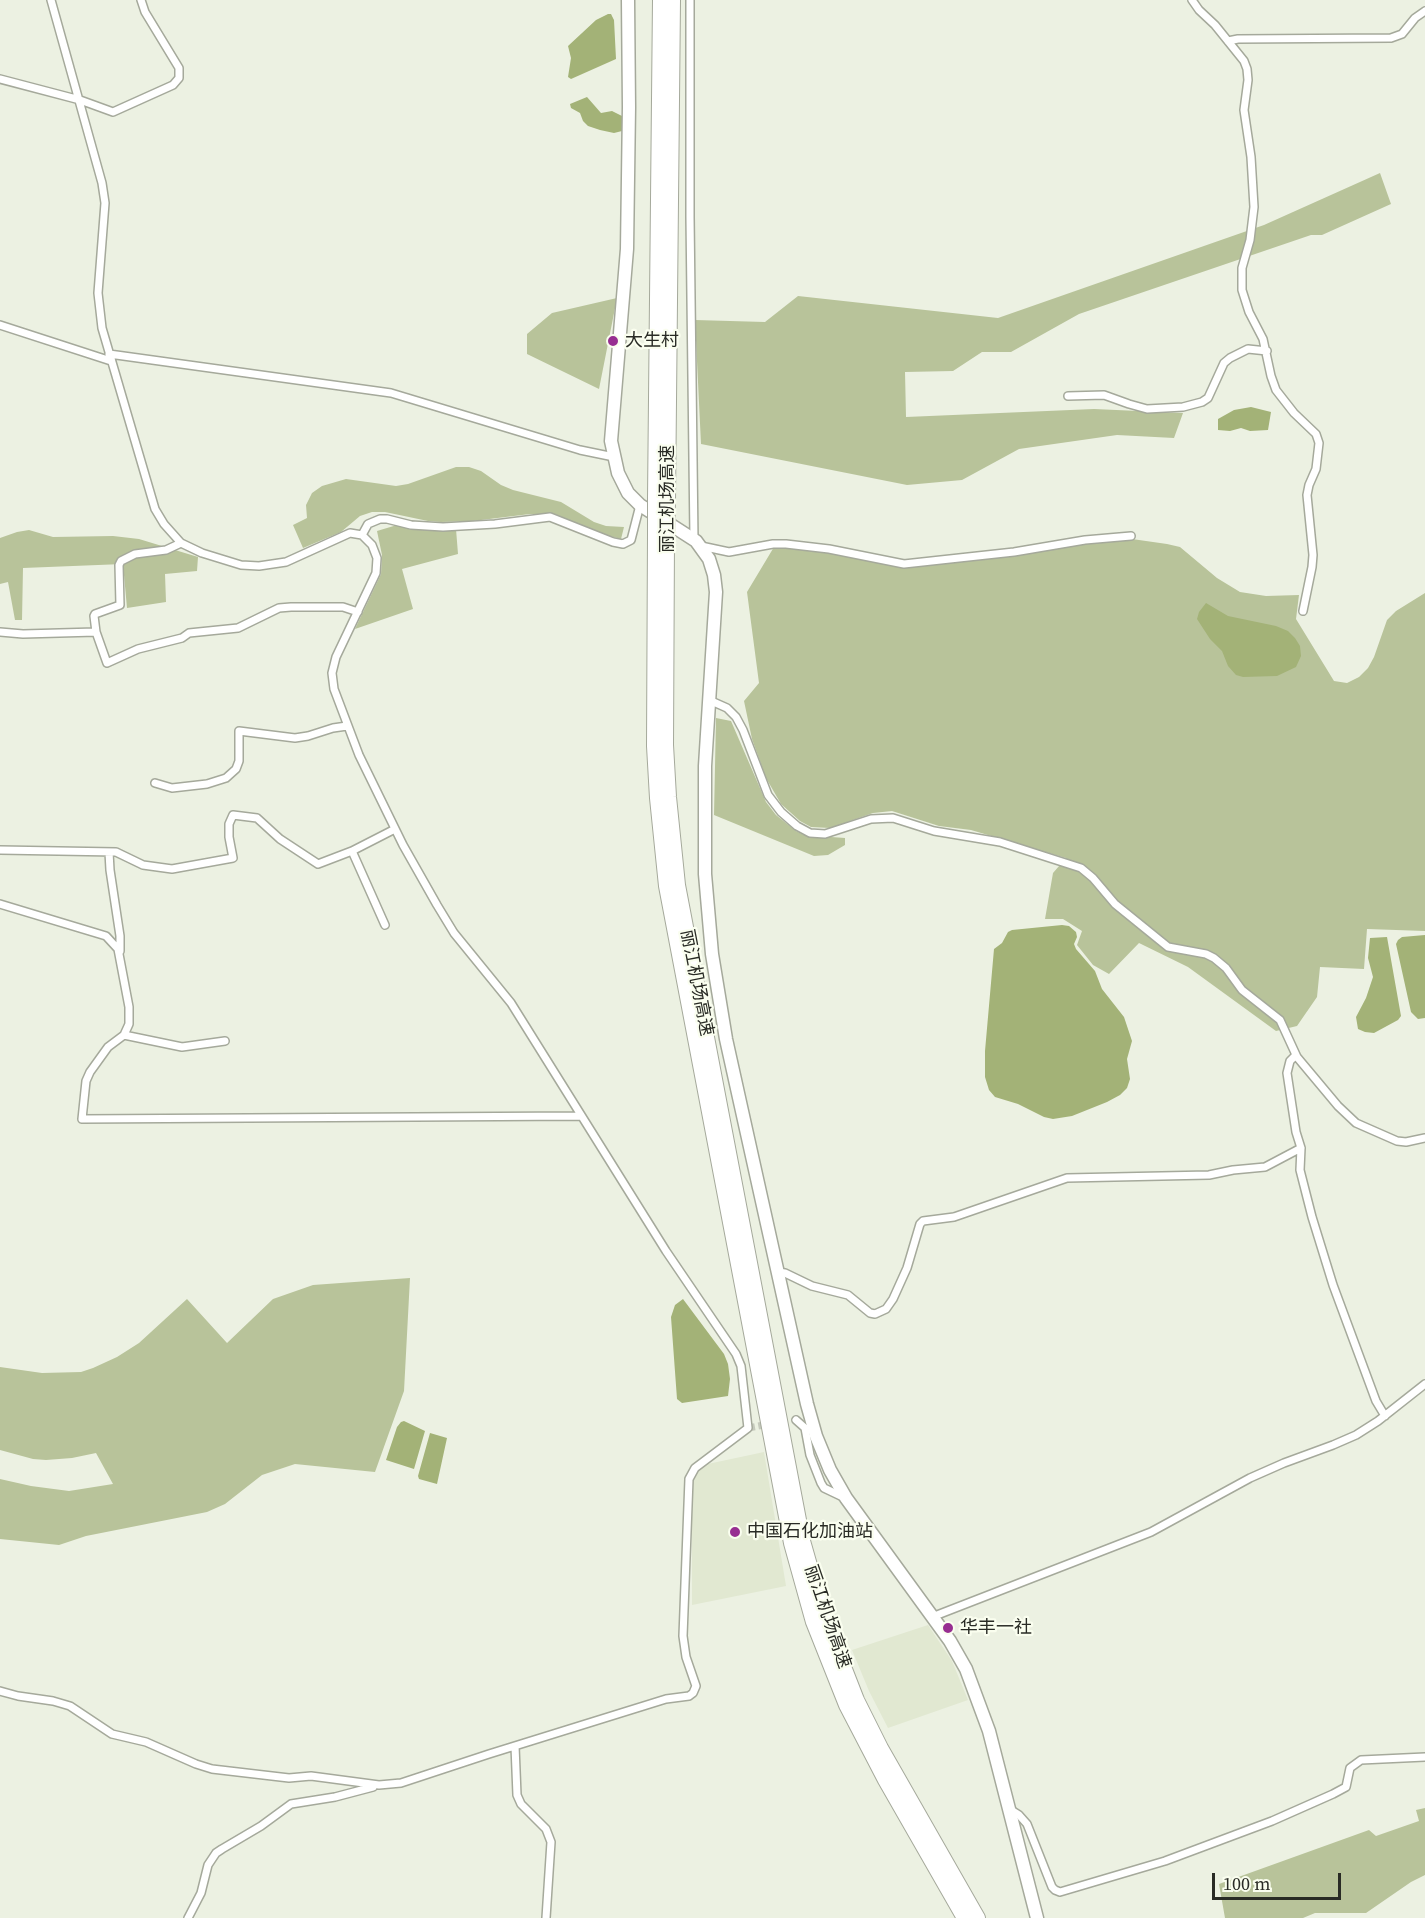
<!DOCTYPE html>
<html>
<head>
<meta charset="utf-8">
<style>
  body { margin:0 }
  #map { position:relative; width:1425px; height:1918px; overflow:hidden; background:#ecf1e2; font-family:"Source Serif 4",serif }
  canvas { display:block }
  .scale { position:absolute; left:1212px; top:1873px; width:129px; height:27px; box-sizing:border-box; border:3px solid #292b25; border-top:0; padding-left:8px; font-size:18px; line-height:21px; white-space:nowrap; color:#292b25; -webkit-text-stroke:4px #fafeef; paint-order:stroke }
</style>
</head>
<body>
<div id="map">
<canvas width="1425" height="1918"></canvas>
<div class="scale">100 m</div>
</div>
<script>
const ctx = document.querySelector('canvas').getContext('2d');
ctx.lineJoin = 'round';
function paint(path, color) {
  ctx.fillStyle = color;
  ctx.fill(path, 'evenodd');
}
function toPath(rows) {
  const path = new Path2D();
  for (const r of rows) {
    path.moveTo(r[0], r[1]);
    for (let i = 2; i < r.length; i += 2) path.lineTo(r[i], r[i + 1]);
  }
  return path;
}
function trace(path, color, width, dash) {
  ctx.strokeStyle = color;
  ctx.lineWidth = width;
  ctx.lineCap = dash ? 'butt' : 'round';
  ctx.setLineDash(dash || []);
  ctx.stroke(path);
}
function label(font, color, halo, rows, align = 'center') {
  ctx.font = font + ' "Source Serif 4","Noto Sans SC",serif';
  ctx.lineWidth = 4.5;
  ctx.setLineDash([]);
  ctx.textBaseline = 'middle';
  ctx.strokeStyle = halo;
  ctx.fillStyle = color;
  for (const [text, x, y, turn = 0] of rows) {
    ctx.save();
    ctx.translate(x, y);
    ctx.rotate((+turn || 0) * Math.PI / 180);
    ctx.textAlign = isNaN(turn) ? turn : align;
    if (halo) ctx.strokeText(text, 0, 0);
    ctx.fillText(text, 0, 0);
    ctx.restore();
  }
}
paint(toPath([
  [764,1452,786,1586,692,1605,692,1478,703,1465],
  [928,1625,952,1661,968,1700,888,1728,869,1691,852,1650]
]), '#e1e8d1');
paint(toPath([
  [1380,173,1391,204,1322,235,1311,235,1079,314,1011,352,982,352,953,371,905,372,906,417,1094,409,1183,413,1174,438,1117,435,1019,449,962,480,907,485,701,444,695,320,765,322,798,296,998,318,1264,225],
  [617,298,599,389,527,354,527,334,552,313],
  [456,467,469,467,481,471,501,485,513,490,561,502,594,522,606,526,624,527,621,539,602,534,555,514,530,514,473,521,441,522,428,521,385,512,372,512,360,516,341,532,303,548,293,525,307,518,306,505,312,493,322,486,346,479,396,486,408,484],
  [397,525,412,530,456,529,458,554,402,569,413,609,355,629,381,574,382,555,377,531],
  [29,530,53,537,113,536,139,539,198,557,197,571,165,574,166,602,127,608,123,564,23,568,22,620,15,620,8,582,0,584,0,538,17,532],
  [1132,539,1167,544,1180,547,1217,578,1240,592,1266,596,1299,595,1296,619,1334,681,1347,683,1359,677,1368,668,1374,657,1387,620,1396,611,1425,593,1425,931,1367,929,1364,969,1320,967,1317,997,1297,1026,1276,1031,1188,967,1139,943,1109,974,1093,965,1077,945,1082,931,1063,919,1045,919,1053,873,1066,858,971,830,939,826,892,811,873,813,830,828,811,827,800,821,781,804,766,778,752,739,744,701,759,683,747,592,774,547,829,551,904,566,1085,542],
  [716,718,731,721,766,802,776,815,796,831,804,835,845,838,845,845,828,855,814,856,714,815],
  [410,1278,404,1391,375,1472,295,1464,262,1475,225,1504,207,1512,86,1536,59,1545,0,1539,0,1479,31,1486,69,1491,113,1484,96,1453,72,1458,46,1460,33,1459,0,1450,0,1367,42,1373,81,1372,93,1368,117,1357,139,1343,187,1299,227,1343,273,1299,313,1285],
  [1425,1808,1425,1875,1411,1882,1366,1913,1315,1913,1303,1918,1225,1918,1219,1884,1369,1830,1376,1836,1419,1821,1416,1810]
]), '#b8c39a');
paint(toPath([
  [608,14,611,14,614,20,616,59,571,79,568,77,571,58,568,46,596,20],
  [587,97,601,113,612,111,622,116,622,131,614,133,600,130,588,126,583,121,580,113,571,108,570,104],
  [1251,407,1271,412,1268,430,1250,431,1241,428,1230,431,1218,430,1218,419,1234,410],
  [1206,603,1228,616,1276,626,1288,631,1295,638,1300,646,1301,656,1296,667,1277,676,1243,677,1236,675,1228,666,1222,651,1210,639,1197,619,1199,612],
  [1062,925,1069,926,1076,932,1077,937,1074,944,1076,949,1095,971,1102,989,1124,1017,1132,1041,1127,1059,1130,1079,1127,1088,1120,1095,1107,1102,1072,1116,1053,1119,1044,1117,1018,1104,995,1097,989,1090,985,1077,985,1051,994,949,1002,943,1008,932,1012,930],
  [1425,935,1425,1018,1418,1019,1411,1012,1396,944,1398,940,1402,937],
  [1387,937,1401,1016,1398,1020,1374,1033,1365,1032,1358,1029,1356,1017,1366,998,1373,977,1368,958,1370,938],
  [683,1299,724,1354,728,1364,730,1379,728,1396,682,1403,677,1399,671,1317,675,1305],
  [404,1421,425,1431,414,1469,386,1460,397,1427,401,1422],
  [430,1433,447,1438,437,1484,419,1479,418,1476]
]), '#a3b277');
trace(toPath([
  [748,1428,769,1424]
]), '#c5c9bc', 7, [7, 3.5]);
const minor = toPath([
  [690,0,690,217,694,539],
  [1192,0,1199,10,1215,25,1244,61,1247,69,1248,80,1244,110,1251,157,1254,207,1250,240,1242,268,1242,290,1249,312,1263,339,1271,376,1276,390,1294,413,1316,434,1319,443,1316,469,1309,485,1307,495,1313,555,1312,567,1303,611],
  [1228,41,1238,39,1391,38,1402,34,1415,18,1425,11],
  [0,79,80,100,113,112,173,85,179,78,179,68,145,12,141,0],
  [0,325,111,361],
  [109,354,391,393,580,450,614,457],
  [1068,396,1104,395,1129,404,1147,409,1183,407,1202,402,1208,398,1224,363,1230,358,1248,349,1267,351],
  [362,535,368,524,380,519,387,519,411,525,443,527,495,524,550,517,613,542,623,544,631,540,640,505],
  [701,546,729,552,773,544,786,544,829,549,904,564,1014,552,1085,540,1131,536],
  [0,632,23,634,96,632,94,616,95,614,120,605,119,565,121,561,135,554,166,550,181,543],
  [96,632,107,663,138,649,182,638,189,633,238,628,279,608,291,607,343,607,358,612],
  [709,700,727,708,736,717,743,730,768,795,781,812,797,826,810,833,825,834,871,819,893,818,934,831,1000,842,1081,868,1093,878,1115,904,1168,947,1206,954,1214,958,1226,968,1242,990,1280,1020,1297,1057,1338,1106,1356,1123,1397,1141,1406,1142,1425,1138],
  [155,783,172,788,207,784,226,778,236,769,239,761,239,731,295,738,308,736,333,728,347,726],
  [0,850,116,852,143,865,172,869,233,858,229,837,229,824,233,815,257,818,280,839,318,864,352,851,395,829],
  [352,851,385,925],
  [109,852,110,870,120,936,120,951],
  [0,904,106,936,118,949,129,1007,129,1024,124,1035,108,1047,90,1072,86,1081,82,1119,581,1116],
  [124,1035,182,1047,225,1041],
  [1296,1055,1290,1061,1287,1073,1296,1132,1301,1148,1300,1170,1312,1217,1333,1285,1376,1401,1385,1416],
  [778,1272,785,1273,812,1286,848,1295,870,1313,875,1314,886,1309,893,1299,907,1268,920,1224,923,1221,954,1217,1067,1178,1209,1175,1233,1170,1265,1167,1301,1148],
  [796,1420,805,1428,810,1455,821,1483,824,1488,845,1498],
  [932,1617,1151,1532,1250,1478,1284,1463,1333,1445,1356,1435,1378,1421,1425,1384],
  [0,1691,18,1696,53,1701,70,1706,112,1734,146,1742,196,1764,212,1769,289,1778,311,1776,379,1785,401,1783,489,1754,666,1699,689,1696,693,1693,696,1686,686,1657,683,1636,689,1479,695,1468,748,1428,741,1366,736,1354,666,1251,511,1003,454,933,437,905,403,845,359,755,334,689,332,673,336,657,376,573,377,558,372,545,362,535,350,533,286,562,259,566,241,565,202,553,181,543,164,524,155,509,102,328,98,293,105,203,102,183,51,0],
  [515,1746,517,1795,521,1804,546,1829,551,1842,546,1918],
  [1011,1810,1019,1815,1027,1824,1052,1887,1055,1890,1060,1892,1165,1861,1272,1821,1333,1794,1346,1787,1350,1768,1361,1760,1425,1757],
  [188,1918,201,1893,208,1865,216,1853,222,1849,261,1826,291,1804,335,1797,373,1787]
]);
const trunk = toPath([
  [628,0,629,107,627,249,611,441,618,473,628,493,640,505,696,541,709,559,714,575,716,592,705,766,705,874,712,954,726,1039,807,1404,816,1436,830,1470,846,1498,950,1641,966,1669,989,1731,1037,1918]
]);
const motorway = toPath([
  [655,498,660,0],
  [668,501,673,0],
  [655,534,654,746,657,798,666,886,791,1543,813,1622,846,1705,885,1780,964,1918],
  [667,539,666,745,669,797,678,885,803,1541,825,1618,857,1700,881,1748,978,1918]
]);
trace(minor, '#a5a99b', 10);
trace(trunk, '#a5a99b', 15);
trace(motorway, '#a5a99b', 16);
trace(minor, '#fff', 7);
trace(trunk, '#fff', 12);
trace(motorway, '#fff', 14);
const motorwayBridge = toPath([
  [655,534,655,498],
  [667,539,668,501]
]);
trace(motorwayBridge, '#a5a99b', 16, []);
trace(motorwayBridge, '#fff', 14);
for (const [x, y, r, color] of [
  [613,341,6,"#972e91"],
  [735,1532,6,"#972e91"],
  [948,1628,6,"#972e91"]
]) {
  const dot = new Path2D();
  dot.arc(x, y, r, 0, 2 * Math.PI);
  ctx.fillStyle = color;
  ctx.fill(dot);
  trace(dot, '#fafeef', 2);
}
label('18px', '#292b25', '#fafeef', [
  ["大生村",625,341],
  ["中国石化加油站",747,1532],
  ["华丰一社",960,1628]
], 'left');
label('18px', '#292b25', '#fafeef', [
  ["丽江机场高速",668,499,-90],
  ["丽江机场高速",696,983,79],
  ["丽江机场高速",827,1617,71]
]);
</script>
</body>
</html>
